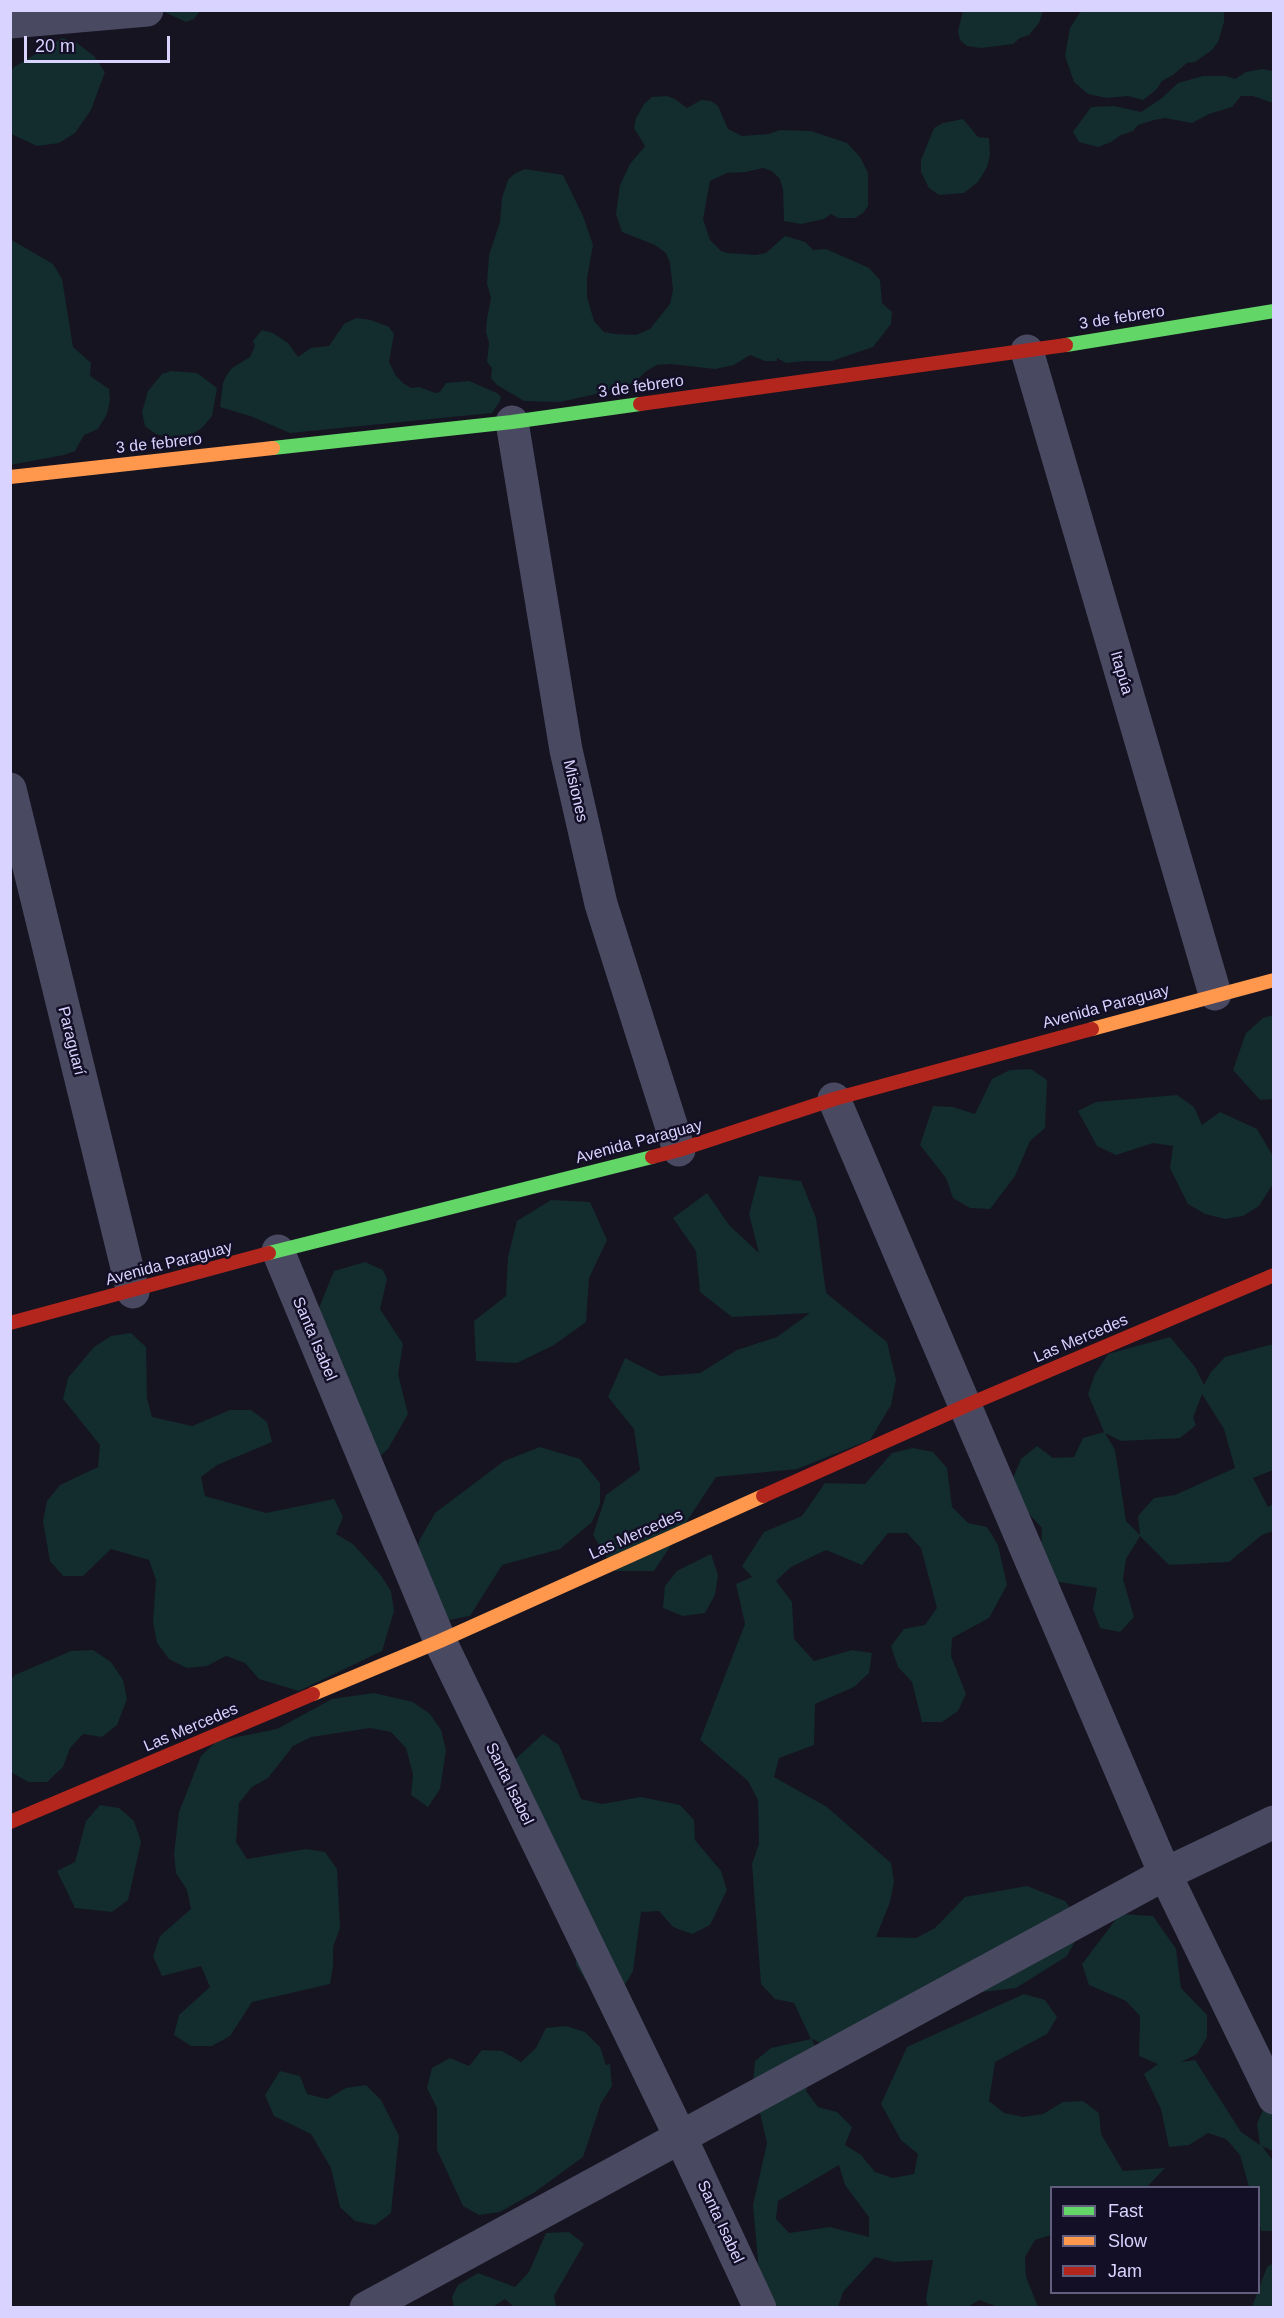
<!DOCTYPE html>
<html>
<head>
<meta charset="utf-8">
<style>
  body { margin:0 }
  #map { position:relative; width:1284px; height:2318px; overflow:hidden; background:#161421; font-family:Arial,sans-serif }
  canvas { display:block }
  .frame { position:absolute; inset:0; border:12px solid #d9d4ff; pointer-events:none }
  .legend { position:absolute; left:1050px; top:2186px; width:210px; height:108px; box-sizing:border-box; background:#130f26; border:2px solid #625e7d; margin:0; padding:8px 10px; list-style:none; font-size:18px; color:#d9d4ff }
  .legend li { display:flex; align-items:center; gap:12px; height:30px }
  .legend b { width:30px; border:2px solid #625e7d }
  .scale { position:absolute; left:24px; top:36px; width:146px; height:27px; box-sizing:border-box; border:3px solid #d9d4ff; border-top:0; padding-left:8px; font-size:18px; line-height:21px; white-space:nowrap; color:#d9d4ff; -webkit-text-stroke:4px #130f26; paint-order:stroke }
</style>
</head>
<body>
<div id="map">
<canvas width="1284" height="2318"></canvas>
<div class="frame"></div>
<ul class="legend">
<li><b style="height:8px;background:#63d668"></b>Fast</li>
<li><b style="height:8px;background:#ff974d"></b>Slow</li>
<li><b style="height:8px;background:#b3261e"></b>Jam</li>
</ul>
<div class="scale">20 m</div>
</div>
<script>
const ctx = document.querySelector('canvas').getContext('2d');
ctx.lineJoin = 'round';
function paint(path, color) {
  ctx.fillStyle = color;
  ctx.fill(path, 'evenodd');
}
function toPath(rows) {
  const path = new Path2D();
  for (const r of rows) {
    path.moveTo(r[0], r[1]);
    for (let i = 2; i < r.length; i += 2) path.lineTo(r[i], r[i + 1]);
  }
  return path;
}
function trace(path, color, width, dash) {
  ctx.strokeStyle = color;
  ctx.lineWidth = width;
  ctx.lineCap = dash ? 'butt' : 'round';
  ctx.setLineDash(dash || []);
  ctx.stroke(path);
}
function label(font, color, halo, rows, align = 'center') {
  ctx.font = font + ' Arial,sans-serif';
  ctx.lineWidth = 5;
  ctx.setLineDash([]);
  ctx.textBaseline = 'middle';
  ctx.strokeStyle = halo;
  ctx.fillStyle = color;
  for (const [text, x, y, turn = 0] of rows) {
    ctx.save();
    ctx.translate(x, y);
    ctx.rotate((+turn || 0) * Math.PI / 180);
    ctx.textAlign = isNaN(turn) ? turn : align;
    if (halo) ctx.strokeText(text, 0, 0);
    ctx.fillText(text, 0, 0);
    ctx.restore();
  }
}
paint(toPath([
  [162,11,200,11,194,19,186,22],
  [963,11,1043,10,1043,11,1039,23,1029,35,1020,38,1013,44,981,48,967,46,960,40,958,31],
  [1081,11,1224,11,1224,22,1218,42,1212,50,1195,62,1187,63,1173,75,1162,81,1156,90,1143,100,1128,96,1107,98,1088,94,1074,82,1065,56,1070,28],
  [62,38,77,43,94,56,105,72,91,110,75,133,59,143,37,146,11,134,11,72,14,67],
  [1262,69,1273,71,1273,103,1253,96,1241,96,1232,107,1209,114,1192,123,1165,118,1154,120,1138,125,1133,131,1121,135,1111,142,1098,147,1079,142,1073,132,1091,107,1114,106,1141,112,1162,98,1178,83,1203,76,1226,76,1235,79,1246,72],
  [667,96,675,99,687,108,701,100,711,101,718,106,728,129,742,136,769,134,780,130,811,131,847,143,860,157,868,173,868,206,863,213,855,218,838,218,831,214,824,219,801,224,784,221,783,190,780,179,772,171,763,168,746,172,727,173,710,181,703,219,710,240,721,251,728,253,756,255,766,253,785,236,805,242,813,250,826,249,869,268,880,280,882,303,892,312,891,324,873,347,832,361,805,361,786,363,777,358,777,361,765,361,750,355,734,365,715,369,671,364,657,365,645,372,634,383,596,394,560,402,524,401,497,385,491,378,492,368,487,362,489,343,486,332,487,319,491,298,487,284,489,255,500,222,502,198,508,180,514,174,525,169,563,175,583,216,593,245,587,278,587,297,594,321,604,332,615,334,636,335,650,329,670,304,673,290,670,263,666,253,655,245,622,232,616,214,620,185,630,164,645,146,634,128,636,118,644,104,652,97],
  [963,119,978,137,989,138,990,155,987,167,978,182,964,193,939,195,929,188,921,172,921,160,934,128,943,123],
  [10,239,53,264,62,279,73,347,91,363,90,376,109,389,110,400,107,414,98,429,84,435,75,451,64,455,10,465],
  [356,318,371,320,389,327,394,334,389,362,396,376,403,383,411,388,419,387,436,393,440,392,446,383,469,381,497,393,501,397,500,401,492,413,290,433,250,416,220,407,223,383,226,376,232,368,250,357,255,346,253,341,262,330,273,333,288,343,298,357,311,348,329,346,344,324],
  [171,371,197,373,217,388,212,416,202,428,194,433,173,439,156,434,149,429,145,426,142,412,148,391,162,374],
  [1273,1015,1273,1099,1260,1100,1233,1070,1246,1033,1263,1018],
  [1031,1069,1047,1080,1045,1128,1030,1141,1015,1176,990,1209,970,1208,953,1198,946,1178,920,1145,933,1106,953,1107,975,1114,992,1079,1010,1070],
  [1177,1095,1194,1107,1202,1125,1220,1112,1257,1129,1274,1158,1273,1184,1259,1206,1243,1216,1225,1219,1205,1214,1188,1204,1170,1168,1173,1146,1153,1143,1116,1155,1097,1146,1078,1111,1096,1102],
  [759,1176,801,1181,816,1218,826,1293,887,1342,896,1380,891,1405,870,1440,797,1469,716,1477,654,1571,615,1571,593,1535,606,1495,640,1470,634,1429,608,1397,625,1358,660,1376,700,1373,737,1350,777,1337,810,1313,732,1317,700,1292,696,1251,673,1218,707,1193,729,1225,759,1253,749,1214],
  [551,1200,590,1202,607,1240,589,1278,586,1322,554,1345,517,1363,476,1361,474,1321,506,1296,508,1257,517,1221],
  [365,1262,383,1270,387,1279,380,1309,403,1344,398,1374,408,1414,388,1449,380,1456,314,1320,334,1271],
  [131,1333,146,1347,147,1398,152,1417,192,1426,230,1410,251,1410,267,1422,272,1442,217,1465,201,1477,205,1496,266,1513,334,1499,343,1517,336,1534,353,1544,380,1574,391,1591,394,1611,382,1651,299,1691,259,1679,245,1663,226,1656,207,1666,187,1668,169,1659,157,1643,153,1622,156,1580,149,1560,111,1549,83,1576,63,1576,50,1561,43,1521,47,1501,60,1485,98,1467,100,1445,63,1399,68,1378,94,1347,111,1336],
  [1170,1337,1195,1367,1204,1385,1211,1372,1225,1357,1273,1344,1273,1470,1253,1478,1268,1507,1273,1504,1273,1531,1262,1535,1229,1562,1169,1565,1140,1536,1126,1559,1123,1579,1134,1617,1120,1632,1100,1628,1093,1609,1097,1588,1059,1582,1040,1570,1042,1528,1015,1499,1013,1478,1021,1459,1037,1446,1053,1458,1074,1457,1083,1438,1104,1432,1088,1394,1095,1374,1108,1354],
  [1202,1394,1224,1429,1235,1468,1175,1495,1154,1498,1138,1516,1140,1535,1126,1521,1115,1450,1105,1433,1121,1441,1180,1438,1196,1425,1193,1418],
  [540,1447,580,1459,600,1483,600,1504,592,1522,560,1549,502,1565,470,1616,449,1620,414,1584,419,1541,435,1513,504,1461],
  [913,1448,933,1452,947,1468,952,1507,968,1523,987,1527,998,1545,1007,1585,989,1618,952,1638,951,1656,966,1694,958,1711,942,1722,922,1722,912,1682,898,1667,891,1646,904,1629,925,1625,937,1608,921,1548,907,1533,888,1533,862,1565,826,1550,791,1567,776,1581,792,1602,794,1639,814,1661,852,1650,872,1653,869,1673,854,1687,815,1704,814,1745,779,1758,774,1777,827,1807,891,1863,894,1882,890,1902,876,1937,916,1938,935,1928,965,1897,1027,1886,1065,1901,1077,1916,1077,1938,1067,1956,1016,1988,957,1995,831,2048,812,2039,817,2050,806,2091,818,2107,837,2112,852,2127,845,2145,861,2155,875,2172,893,2178,914,2174,918,2154,901,2140,881,2104,907,2047,1024,1994,1045,2000,1057,2017,1047,2034,995,2062,989,2101,1004,2113,1023,2117,1043,2114,1063,2102,1083,2101,1099,2113,1101,2134,1123,2171,1165,2168,1147,2187,1052,2188,1051,2235,1035,2240,1025,2257,1026,2277,1038,2307,998,2307,979,2300,968,2307,928,2307,926,2299,933,2260,894,2262,875,2257,843,2292,838,2307,762,2307,753,2205,767,2143,753,2083,755,2061,771,2048,811,2039,794,2003,775,1999,761,1984,752,1864,759,1844,758,1800,748,1781,700,1740,745,1624,736,1584,752,1577,742,1566,764,1532,802,1516,825,1483,865,1484,892,1453],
  [839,2165,845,2185,869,2217,869,2237,830,2227,789,2233,776,2219,778,2201],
  [711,1554,718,1575,715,1595,705,1613,683,1616,663,1608,665,1586,677,1571],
  [93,1650,111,1662,123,1680,127,1699,117,1725,102,1737,83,1734,70,1748,63,1767,47,1782,28,1782,11,1772,11,1680,15,1675,71,1651],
  [374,1693,413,1702,430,1714,441,1730,446,1750,440,1789,428,1807,411,1795,413,1774,406,1748,391,1732,370,1728,311,1737,293,1746,268,1778,252,1787,239,1803,236,1842,247,1859,306,1849,325,1852,337,1869,340,1928,333,1947,333,1966,330,1984,252,2002,230,2036,212,2046,191,2046,174,2035,179,2015,210,1987,201,1966,162,1976,153,1956,160,1936,191,1909,187,1890,176,1873,174,1854,179,1812,201,1756,217,1741,277,1729,332,1699],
  [543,1734,559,1745,581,1799,602,1804,641,1797,680,1805,694,1820,695,1840,721,1871,727,1890,710,1925,692,1934,673,1927,659,1911,641,1912,633,1971,623,1988,604,1989,586,1981,576,1965,577,1924,511,1763],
  [100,1805,119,1808,134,1821,141,1842,128,1900,112,1912,75,1908,57,1871,75,1862,86,1821],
  [1120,1914,1153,1916,1176,1949,1181,1988,1207,2015,1207,2037,1197,2054,1181,2062,1195,2060,1241,2132,1260,2145,1257,2124,1273,2086,1273,2151,1262,2146,1273,2161,1273,2231,1261,2231,1259,2220,1258,2188,1249,2187,1240,2155,1226,2139,1208,2133,1189,2145,1169,2147,1161,2109,1144,2074,1158,2064,1139,2056,1140,2016,1126,2001,1089,1985,1082,1964],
  [566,2026,585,2032,600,2047,606,2065,610,2064,612,2086,601,2103,583,2157,535,2192,500,2212,479,2215,463,2206,437,2150,437,2108,427,2088,432,2068,450,2058,469,2066,482,2050,502,2051,521,2062,536,2048,546,2028],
  [280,2071,300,2076,307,2094,327,2099,346,2088,366,2085,381,2100,399,2136,391,2213,375,2225,355,2221,340,2207,331,2168,311,2134,274,2116,265,2095],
  [569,2232,584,2244,554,2296,556,2307,514,2307,505,2299,493,2307,454,2307,452,2297,458,2285,478,2273,515,2287,529,2272,546,2233],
  [1273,2263,1273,2307,1252,2307,1267,2267]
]), '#132c2d');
trace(toPath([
  [10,22,147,10],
  [1027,351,1215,994],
  [512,422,566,750,601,904,679,1150],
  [10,789,133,1292],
  [834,1099,1165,1874,1274,2098],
  [278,1251,440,1641,680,2136,760,2308],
  [366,2308,1165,1874,1274,1822]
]), '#4a4962', 33);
trace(toPath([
  [1066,345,1274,311],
  [273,448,512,422,640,404],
  [269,1253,652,1157]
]), '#63d668', 14);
trace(toPath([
  [10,477,273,448],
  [1092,1029,1274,980],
  [313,1694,440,1641,763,1496]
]), '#ff974d', 14);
trace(toPath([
  [640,404,1066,345],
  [652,1157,679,1150,834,1099,1092,1029],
  [10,1323,269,1253],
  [763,1496,965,1406,1274,1275],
  [10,1822,313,1694]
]), '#b3261e', 14);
label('16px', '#d9d4ff', '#130f26', [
  ["3 de febrero",1122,318,-9],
  ["3 de febrero",641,387,-8],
  ["3 de febrero",159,444,-6],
  ["Itapúa",1121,673,74],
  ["Misiones",575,791,77],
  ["Avenida Paraguay",1106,1007,-15],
  ["Paraguarí",71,1041,76],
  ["Avenida Paraguay",639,1142,-15],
  ["Avenida Paraguay",169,1264,-15],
  ["Santa Isabel",314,1339,67],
  ["Las Mercedes",1081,1339,-23],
  ["Las Mercedes",636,1535,-24],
  ["Las Mercedes",191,1728,-23],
  ["Santa Isabel",509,1784,64],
  ["Santa Isabel",720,2222,65]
]);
</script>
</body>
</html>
